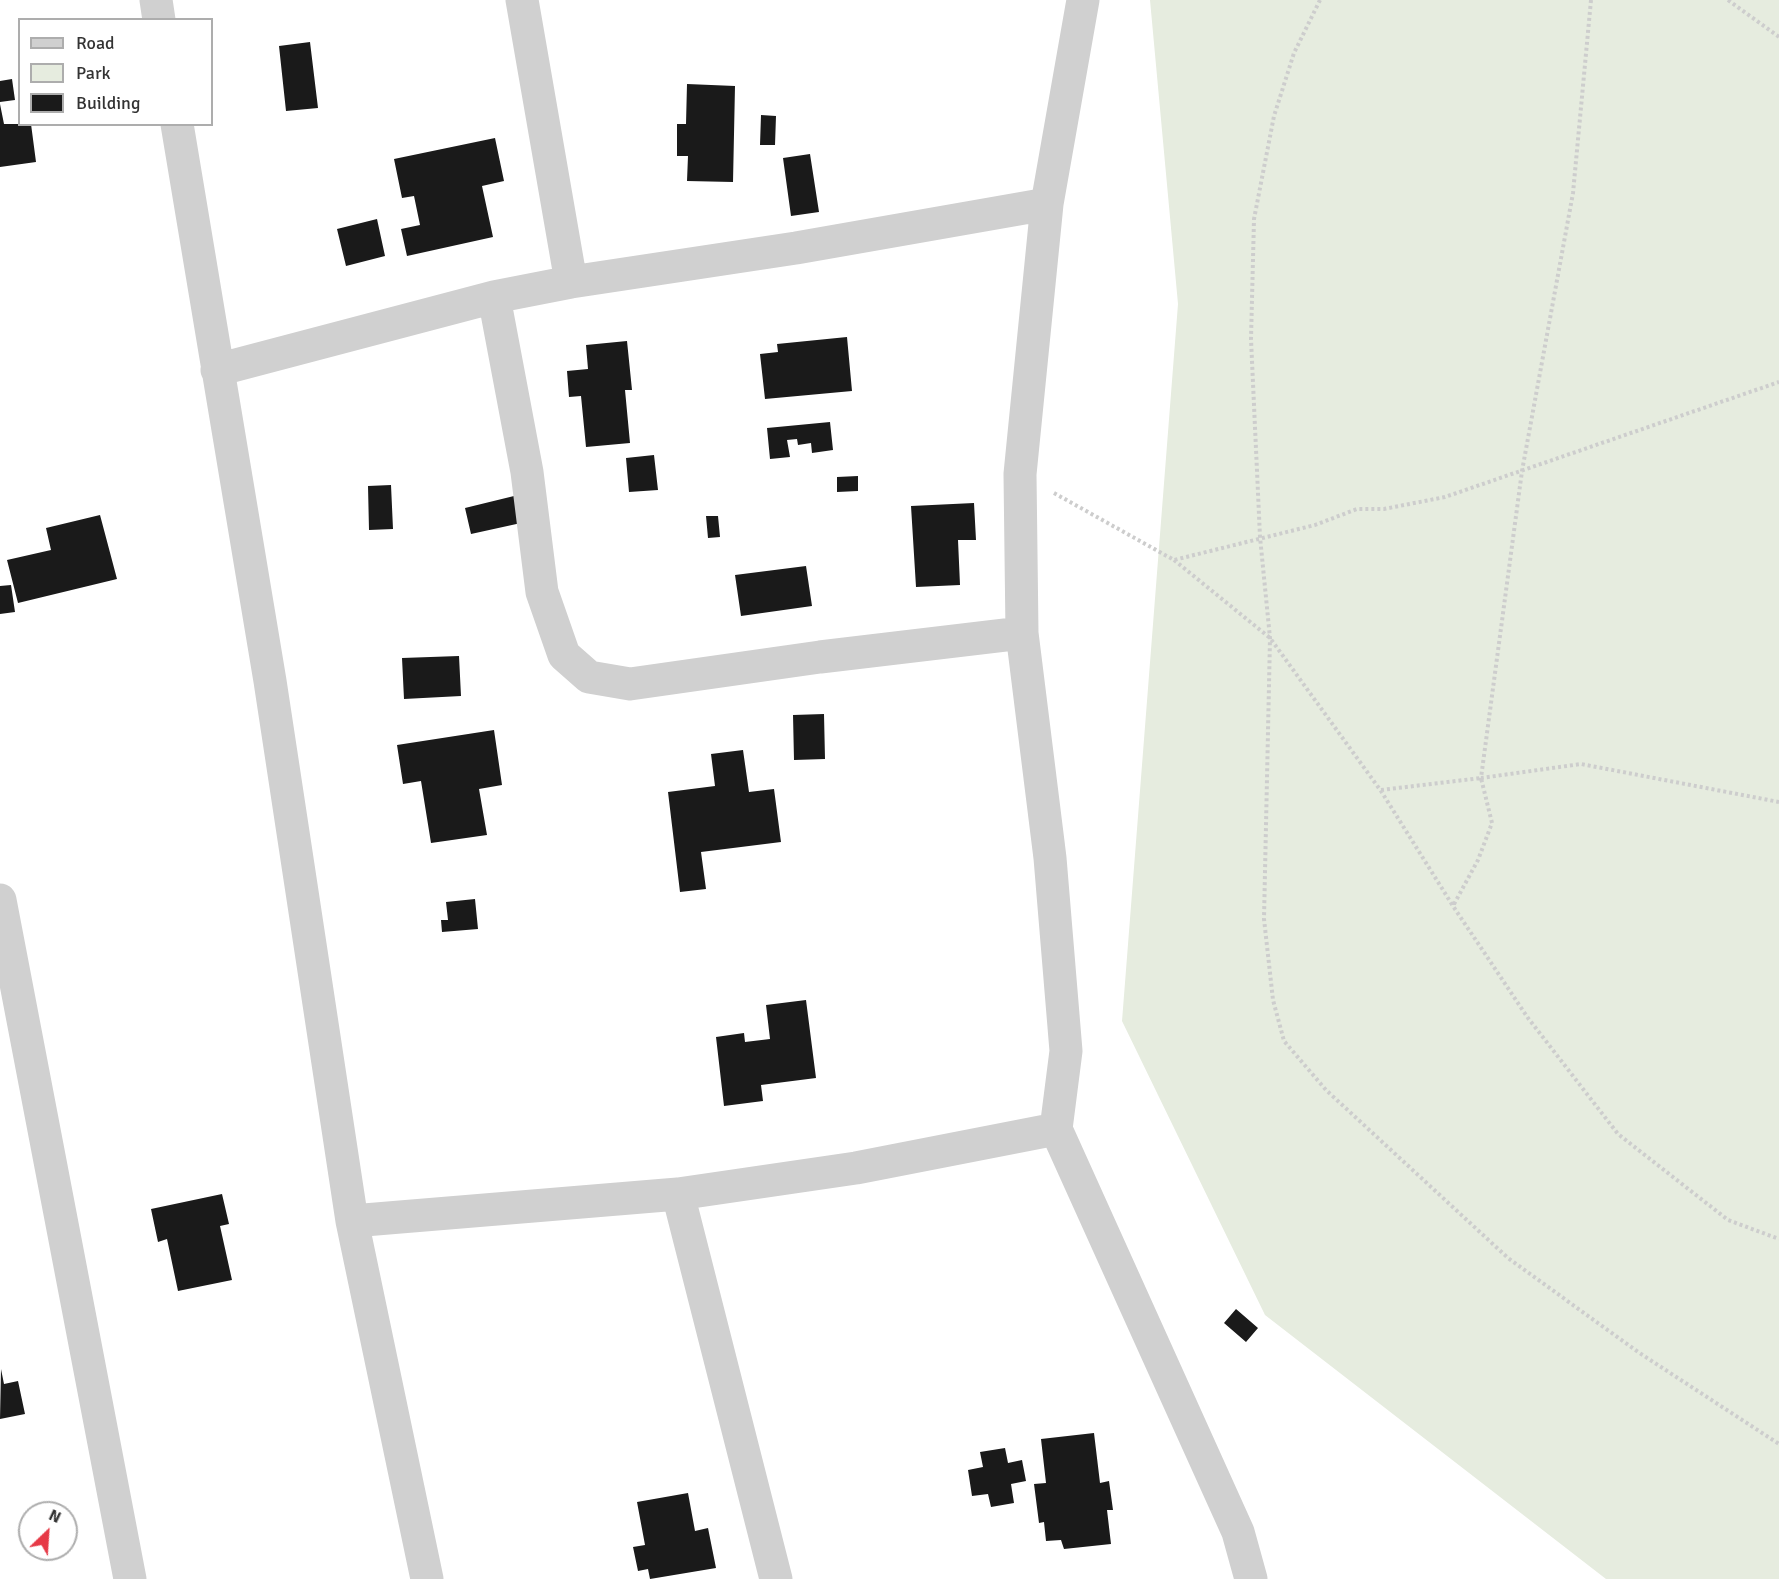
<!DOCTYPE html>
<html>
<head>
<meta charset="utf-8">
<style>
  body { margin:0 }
  #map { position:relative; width:1779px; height:1579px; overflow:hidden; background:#fff; font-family:Signika,sans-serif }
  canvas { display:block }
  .legend { position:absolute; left:18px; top:18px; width:195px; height:108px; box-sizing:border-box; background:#fff; border:2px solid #adadad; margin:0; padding:8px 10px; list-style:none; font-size:18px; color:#333 }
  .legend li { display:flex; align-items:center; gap:12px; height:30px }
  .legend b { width:30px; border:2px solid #adadad }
  .north { position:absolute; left:18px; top:1501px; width:60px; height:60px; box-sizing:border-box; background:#fff; border:2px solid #adadad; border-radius:50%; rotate:25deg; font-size:16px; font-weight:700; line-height:24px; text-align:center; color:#333 }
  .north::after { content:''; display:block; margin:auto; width:21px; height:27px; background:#e63946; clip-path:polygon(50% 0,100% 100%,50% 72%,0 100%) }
</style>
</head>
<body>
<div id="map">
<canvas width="1779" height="1579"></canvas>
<ul class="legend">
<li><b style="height:8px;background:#d0d0d0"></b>Road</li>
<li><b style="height:16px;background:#e6ecdf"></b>Park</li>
<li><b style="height:16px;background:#1a1a1a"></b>Building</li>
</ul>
<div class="north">N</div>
</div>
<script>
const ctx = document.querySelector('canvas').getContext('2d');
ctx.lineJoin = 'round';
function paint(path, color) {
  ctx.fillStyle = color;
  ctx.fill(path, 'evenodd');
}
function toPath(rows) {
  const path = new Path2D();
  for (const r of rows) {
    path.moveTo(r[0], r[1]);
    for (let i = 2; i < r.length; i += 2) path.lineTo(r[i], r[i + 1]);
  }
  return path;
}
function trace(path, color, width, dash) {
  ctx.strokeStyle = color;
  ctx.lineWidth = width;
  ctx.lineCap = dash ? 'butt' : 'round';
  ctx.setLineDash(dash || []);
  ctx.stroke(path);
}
paint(toPath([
  [1150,0,1779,0,1779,1579,1606,1579,1265,1315,1122,1021,1178,304]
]), '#e6ecdf');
paint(toPath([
  [310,42,318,108,286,111,279,46],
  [12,79,15,100,0,102,0,81],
  [687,84,735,86,733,182,687,181,688,156,677,156,677,124,686,124],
  [0,104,4,124,31,124,36,162,0,167],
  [761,115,776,116,775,145,760,145],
  [495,138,504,181,482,186,493,237,407,256,401,229,420,225,414,196,402,198,394,159],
  [810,154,819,212,791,216,783,158],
  [377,219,385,256,346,266,337,229],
  [847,337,852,391,765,399,760,354,778,352,777,344],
  [627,341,632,390,625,390,630,443,586,447,581,396,569,397,567,371,588,369,586,345],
  [830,422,833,450,812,453,811,443,798,445,797,439,787,440,790,457,770,459,767,428],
  [654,455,658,490,629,492,626,458],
  [858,476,858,491,837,492,837,477],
  [391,485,393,529,369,530,368,486],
  [514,496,521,523,471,534,465,508],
  [974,503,976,540,958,540,960,585,916,587,911,506],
  [100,515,117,579,18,603,7,560,51,550,46,528],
  [706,516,718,516,720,537,708,538],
  [806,566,812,606,741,616,735,575],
  [11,585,15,612,0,614,0,586],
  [459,656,461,696,404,699,402,658],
  [824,714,825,759,794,760,793,715],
  [494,730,502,785,479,789,487,835,431,843,421,781,403,784,397,745],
  [743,750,749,792,774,789,781,842,701,852,706,889,680,892,668,792,715,786,711,754],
  [475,899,478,929,442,932,441,920,448,920,446,902],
  [806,1000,816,1078,761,1085,763,1101,724,1106,716,1037,744,1033,745,1042,770,1039,766,1005],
  [222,1194,229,1224,220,1226,232,1280,178,1291,167,1239,158,1242,151,1209],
  [1236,1309,1258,1328,1246,1342,1224,1323],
  [1,1369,4,1384,18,1381,25,1414,0,1419],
  [1094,1433,1100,1483,1109,1481,1113,1510,1107,1510,1111,1544,1064,1549,1061,1540,1046,1541,1044,1522,1039,1523,1034,1484,1046,1483,1041,1439],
  [1005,1448,1008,1463,1022,1460,1026,1481,1011,1484,1014,1503,991,1507,988,1494,972,1496,968,1470,983,1467,980,1452],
  [688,1493,695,1531,708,1528,716,1568,650,1579,648,1569,638,1571,633,1547,645,1545,637,1502]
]), '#1a1a1a');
trace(toPath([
  [1320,0,1294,53,1274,116,1254,219,1251,339,1260,537,1270,638,1264,919,1273,1000,1284,1041,1326,1090,1508,1258,1638,1352,1779,1444],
  [1591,0,1573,193,1522,471,1481,778,1581,764,1779,802],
  [1728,0,1779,37],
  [1054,493,1174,560,1315,525,1357,509,1384,509,1445,497,1779,382],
  [1174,560,1270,638,1381,791,1453,906,1528,1018,1618,1134,1728,1220,1779,1239],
  [1381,790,1481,778,1492,823,1478,860,1453,906]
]), '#cdcdcd', 4, [3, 3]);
trace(toPath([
  [156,0,159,20],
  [522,0,571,282],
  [1083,0,1047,204,1020,474,1022,633,1050,858,1066,1051,1056,1129,1238,1532,1251,1579],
  [177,124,270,681,352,1221,427,1579],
  [494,297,527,472,542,592,564,655,589,677,630,684,820,657,1022,633],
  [217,370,494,297,571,282,796,248,1047,204],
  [0,900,130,1579],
  [678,1194,776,1579],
  [352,1221,678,1194,856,1168,1056,1129]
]), '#d0d0d0', 33);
</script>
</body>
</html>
